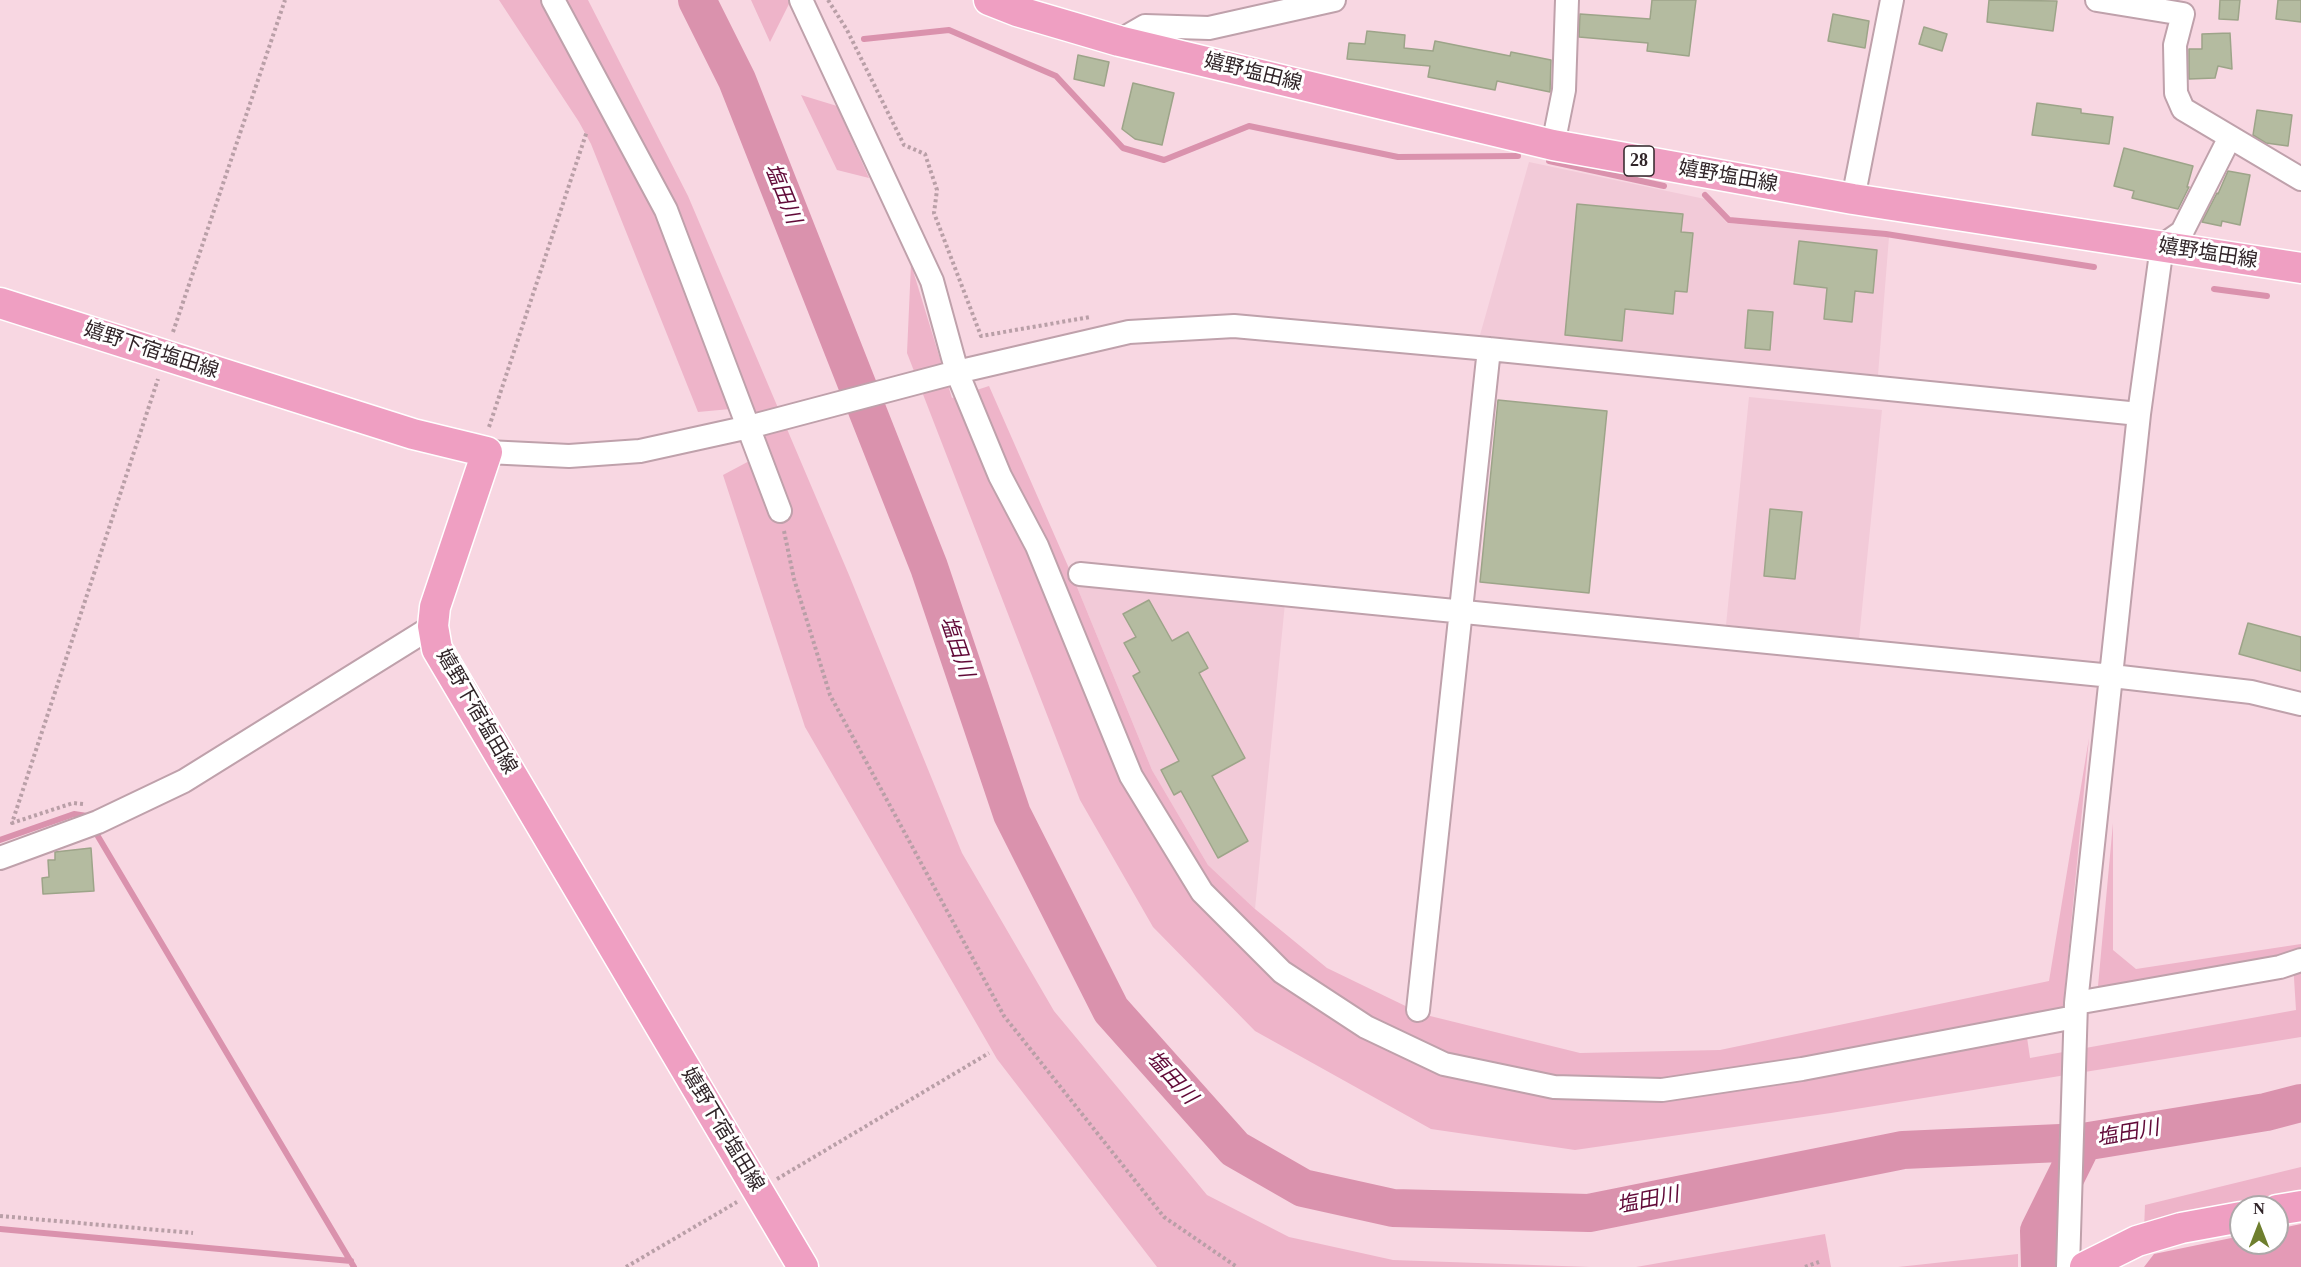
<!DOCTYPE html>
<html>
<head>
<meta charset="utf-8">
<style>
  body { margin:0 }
  #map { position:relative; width:2301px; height:1267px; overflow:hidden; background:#f8d7e2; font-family:"Times New Roman",serif }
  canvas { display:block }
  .north { position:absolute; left:2229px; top:1195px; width:60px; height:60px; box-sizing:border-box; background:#fff; border:2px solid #ada8a9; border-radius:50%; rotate:0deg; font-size:16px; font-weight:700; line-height:24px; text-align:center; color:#312529 }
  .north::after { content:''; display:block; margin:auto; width:21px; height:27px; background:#6e7f2e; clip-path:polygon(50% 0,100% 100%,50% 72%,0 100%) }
</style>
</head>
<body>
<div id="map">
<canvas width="2301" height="1267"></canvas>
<div class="north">N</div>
</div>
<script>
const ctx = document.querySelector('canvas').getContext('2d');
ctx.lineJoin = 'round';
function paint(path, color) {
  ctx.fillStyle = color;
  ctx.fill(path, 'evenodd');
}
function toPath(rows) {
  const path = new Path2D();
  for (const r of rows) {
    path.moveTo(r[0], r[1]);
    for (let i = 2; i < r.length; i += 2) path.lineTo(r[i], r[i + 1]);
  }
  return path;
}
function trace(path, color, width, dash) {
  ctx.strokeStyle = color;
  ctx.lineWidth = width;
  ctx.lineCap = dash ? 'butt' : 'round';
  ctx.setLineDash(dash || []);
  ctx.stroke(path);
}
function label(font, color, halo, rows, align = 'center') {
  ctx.font = font + ' "Times New Roman","Noto Sans JP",serif';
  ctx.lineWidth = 6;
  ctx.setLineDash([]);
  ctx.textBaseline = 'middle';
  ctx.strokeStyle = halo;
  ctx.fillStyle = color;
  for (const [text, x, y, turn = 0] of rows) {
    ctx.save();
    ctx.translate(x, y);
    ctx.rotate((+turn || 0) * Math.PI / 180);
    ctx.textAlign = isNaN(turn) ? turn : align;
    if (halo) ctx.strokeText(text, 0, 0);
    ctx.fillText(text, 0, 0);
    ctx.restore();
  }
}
paint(toPath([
  [1529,162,1705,199,1727,223,1889,237,1878,375,1480,335],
  [1749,397,1882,410,1859,639,1726,625],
  [1075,582,1285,603,1255,909,1208,865,1152,770]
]), '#f2cad8');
paint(toPath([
  [499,0,588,0,688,196,849,575,962,853,1054,1011,1207,1195,1289,1237,1393,1260,1590,1267,1157,1267,997,1059,805,727,723,475,770,450,752,407,698,412,591,144,579,122],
  [751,0,788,0,790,2,770,42],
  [801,95,837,106,869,178,837,170],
  [911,264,952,398,989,386,1075,582,1152,770,1208,865,1255,909,1327,968,1422,1014,1580,1053,1720,1050,2049,981,2089,738,2063,1009,2024,1017,2030,1058,2296,1010,2293,962,2124,993,2098,986,2113,823,2113,950,2136,969,2301,944,2301,1037,1831,1113,1575,1150,1431,1129,1255,1031,1153,927,1080,800,907,353],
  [2301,1167,2301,1197,2252,1207,2241,1207,2144,1230,2145,1205],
  [1825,1234,1831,1267,1636,1267],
  [2018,1254,2018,1267,1898,1267]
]), '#eeb4c9');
paint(toPath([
  [2301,1224,2301,1267,2144,1267,2154,1254,2241,1236,2241,1243,2277,1243,2277,1229]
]), '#e49ab6');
trace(toPath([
  [864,39,949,30,1056,76,1123,148,1164,160,1249,126,1398,157,1518,156],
  [1549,161,1664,186],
  [1705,195,1729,220,1886,234,2094,267],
  [2214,289,2267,296],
  [93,828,354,1267],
  [0,840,74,814,87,816,89,819],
  [0,1229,351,1261]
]), '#da92ad', 6);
trace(toPath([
  [697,0,737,80,929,567,1012,814,1111,1010,1235,1149,1303,1188,1393,1208,1589,1213,1903,1150,2083,1142,2266,1112,2301,1103],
  [2040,1267,2039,1231,2081,1146]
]), '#da92ad', 38);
const building = toPath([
  [1652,0,1696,0,1689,56,1647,51,1648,43,1579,37,1580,14,1650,19,1652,0],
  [1989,0,2057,1,2053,31,1987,22,1989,0],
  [2220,0,2240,0,2238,20,2219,19,2220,0],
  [2278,0,2301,0,2301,22,2276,19,2278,0],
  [1833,14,1869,21,1865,48,1828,41,1833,14],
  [1924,27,1947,34,1942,51,1919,44,1924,27],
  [1367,31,1405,35,1404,48,1433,51,1435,41,1510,56,1511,52,1551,60,1550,92,1497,81,1495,90,1428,77,1430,66,1347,59,1349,43,1365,44,1367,31],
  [2230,33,2232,69,2218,66,2215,78,2189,79,2189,49,2202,49,2202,34,2230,33],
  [1078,55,1109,62,1104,86,1074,79,1078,55],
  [1133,83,1174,93,1162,145,1135,139,1122,129,1133,83],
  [2037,103,2081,109,2081,113,2113,117,2109,144,2032,135,2037,103],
  [2257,110,2292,115,2288,146,2266,143,2253,135,2257,110],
  [2124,148,2193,166,2187,187,2189,187,2178,209,2132,198,2134,191,2114,186,2124,148],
  [2228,171,2250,175,2240,225,2222,221,2221,226,2202,222,2217,193,2218,194,2228,171],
  [1577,204,1683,214,1681,232,1693,233,1687,292,1675,291,1673,314,1625,309,1622,341,1565,335,1577,204],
  [1799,241,1877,250,1873,293,1855,291,1852,322,1824,319,1827,288,1794,284,1799,241],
  [1748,310,1773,312,1770,350,1745,348,1748,310],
  [1498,400,1607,411,1589,593,1480,582,1498,400],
  [1770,509,1802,512,1795,579,1764,576,1770,509],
  [1149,600,1172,641,1188,632,1208,668,1199,673,1245,758,1212,776,1248,841,1218,858,1181,791,1174,795,1161,770,1179,761,1133,676,1140,672,1124,643,1136,637,1123,614,1149,600],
  [2248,623,2301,637,2301,671,2239,654,2248,623],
  [91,848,94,891,43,894,42,878,49,877,48,860,55,860,55,852,91,848]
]);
paint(building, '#b4bba0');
trace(building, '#9da489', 1.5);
const minor = toPath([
  [553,0,666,210,780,511],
  [801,0,932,281,957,372,1000,476,1037,546,1131,776,1202,892,1282,972,1366,1027,1444,1064,1554,1087,1662,1090,1802,1069,2075,1017],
  [2097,0,2183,14,2175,45,2176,93,2183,109,2301,179],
  [1119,41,1145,26,1209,28,1334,0],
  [1553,145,1564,90,1567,0],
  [1853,199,1892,0],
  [487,452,569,456,640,451,749,427,957,372,1129,332,1234,326,1489,349,2139,414],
  [1080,574,2112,676,2251,692,2301,704],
  [0,858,98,822,184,781,433,626],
  [2076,1003,2280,967,2301,960],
  [1418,1010,1489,349],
  [2068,1267,2076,1003,2139,414,2162,246,2182,232,2230,137]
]);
const major = toPath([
  [989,0,1017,11,1119,41,1553,145,1853,199,2301,268],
  [0,303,413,434,487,452,435,607,433,626,437,649,803,1267],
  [2277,1210,2301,1206],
  [2085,1267,2137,1241,2181,1228,2241,1217]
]);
trace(minor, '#bfa1ab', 26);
trace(major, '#fff', 33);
trace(toPath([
  [828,0,847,30,904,145,925,154,937,190,934,213,981,336,1090,317],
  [173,332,285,0],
  [489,427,587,131],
  [784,531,794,579,830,695,1004,1016,1164,1217,1237,1267],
  [83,804,73,803,12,823,158,379],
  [777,1179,989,1053],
  [0,1216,193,1233],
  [626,1267,737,1202],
  [1805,1267,1819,1262]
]), '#b99fa7', 4, [3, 3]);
trace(minor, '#fff', 22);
trace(major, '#ef9fc2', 30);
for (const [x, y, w] of [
  [1639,161,30]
]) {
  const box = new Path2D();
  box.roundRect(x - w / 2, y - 15, w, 30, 4.5);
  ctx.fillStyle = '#fff';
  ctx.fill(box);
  trace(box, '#312529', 1.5);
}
label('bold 18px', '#312529', null, [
  ["28",1639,161]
]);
label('20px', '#312529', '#fff', [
  ["嬉野塩田線",1253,73,14],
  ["嬉野塩田線",1728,177,10],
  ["嬉野塩田線",2208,254,9],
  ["嬉野下宿塩田線",151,351,18],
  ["嬉野下宿塩田線",476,712,60],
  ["嬉野下宿塩田線",722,1130,59]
]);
label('italic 21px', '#610a38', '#fff', [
  ["塩田川",782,194,68],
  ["塩田川",956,647,71],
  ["塩田川",1171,1078,48],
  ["塩田川",2128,1134,-10],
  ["塩田川",1648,1201,-11]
]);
</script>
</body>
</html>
